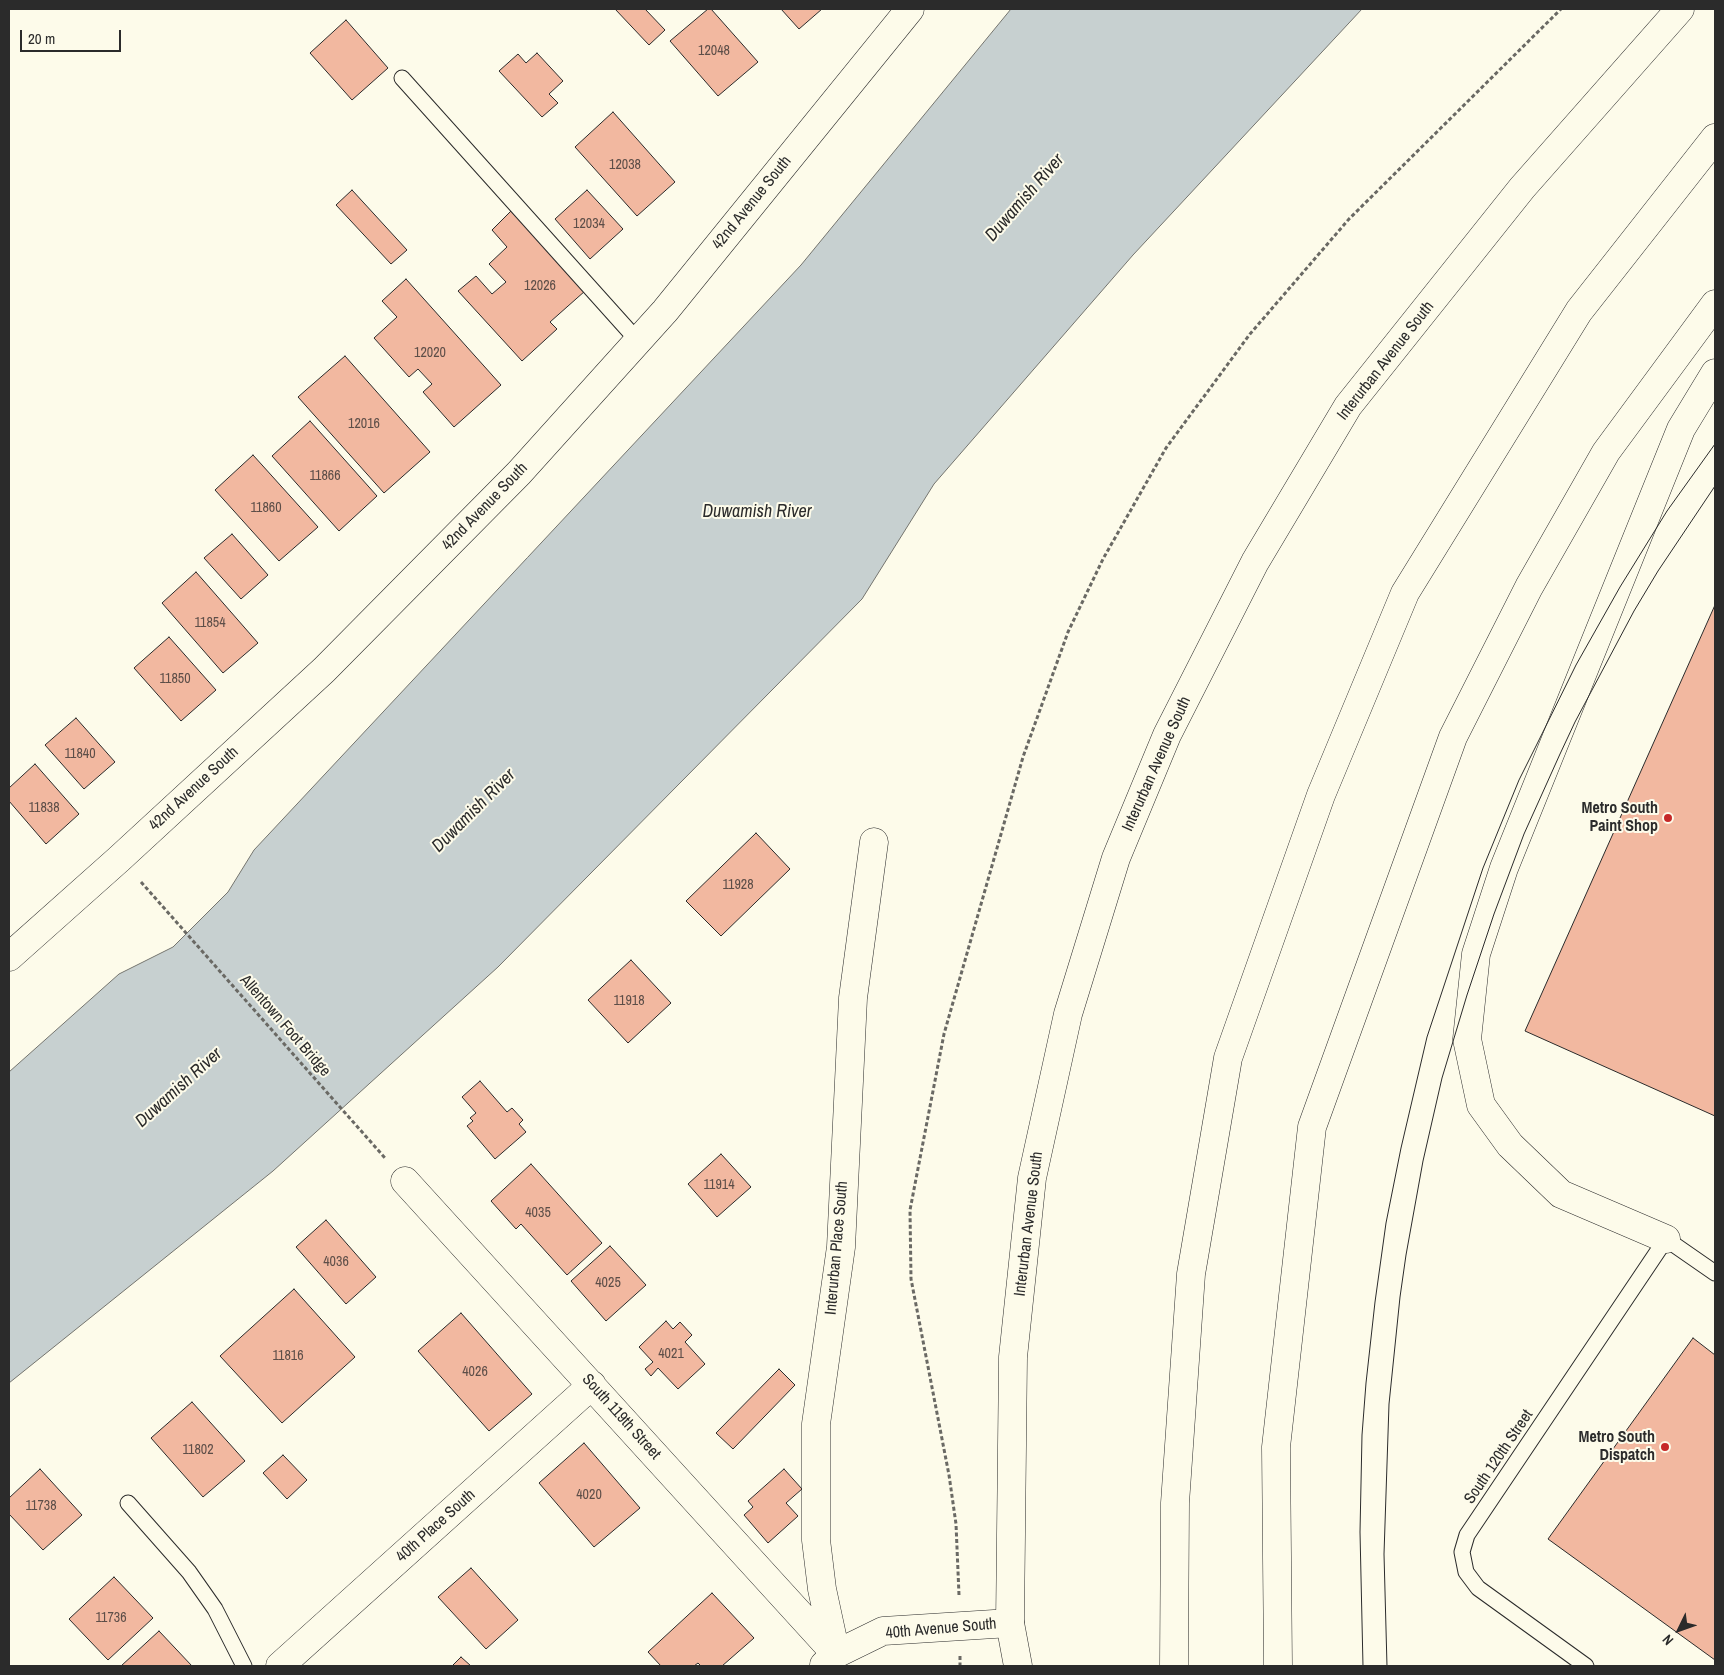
<!DOCTYPE html>
<html>
<head>
<meta charset="utf-8">
<style>
  body { margin:0 }
  #map { position:relative; width:1724px; height:1675px; overflow:hidden; background:#fdfbea; font-family:"Archivo Narrow",sans-serif }
  canvas { display:block }
  .frame { position:absolute; inset:0; border:10px solid #2b2b2b; pointer-events:none }
  .north { position:absolute; left:1654px; top:1605px; width:50px; height:50px; -webkit-text-stroke:4px #fdfbea; paint-order:stroke; rotate:228deg; font-size:14px; font-weight:700; line-height:20px; text-align:center; color:#2b2b2b }
  .north::after { content:''; display:block; margin:auto; width:18px; height:22px; background:#2b2b2b; clip-path:polygon(50% 0,100% 100%,50% 72%,0 100%) }
  .scale { position:absolute; left:20px; top:30px; width:101px; height:22px; box-sizing:border-box; border:2px solid #2b2b2b; border-top:0; padding-left:6px; font-size:15px; line-height:18px; white-space:nowrap; color:#2b2b2b; -webkit-text-stroke:4px #fdfbea; paint-order:stroke }
</style>
</head>
<body>
<div id="map">
<canvas width="1724" height="1675"></canvas>
<div class="frame"></div>
<div class="north">N</div>
<div class="scale">20 m</div>
</div>
<script>
const ctx = document.querySelector('canvas').getContext('2d');
ctx.lineJoin = 'round';
function paint(path, color) {
  ctx.fillStyle = color;
  ctx.fill(path, 'evenodd');
}
function toPath(rows) {
  const path = new Path2D();
  for (const r of rows) {
    path.moveTo(r[0], r[1]);
    for (let i = 2; i < r.length; i += 2) path.lineTo(r[i], r[i + 1]);
  }
  return path;
}
function trace(path, color, width, dash) {
  ctx.strokeStyle = color;
  ctx.lineWidth = width;
  ctx.lineCap = dash ? 'butt' : 'round';
  ctx.setLineDash(dash || []);
  ctx.stroke(path);
}
function label(font, color, halo, rows, align = 'center') {
  ctx.font = font + ' "Archivo Narrow",sans-serif';
  ctx.lineWidth = 4;
  ctx.setLineDash([]);
  ctx.textBaseline = 'middle';
  ctx.strokeStyle = halo;
  ctx.fillStyle = color;
  for (const [text, x, y, turn = 0] of rows) {
    ctx.save();
    ctx.translate(x, y);
    ctx.rotate((+turn || 0) * Math.PI / 180);
    ctx.textAlign = isNaN(turn) ? turn : align;
    if (halo) ctx.strokeText(text, 0, 0);
    ctx.fillText(text, 0, 0);
    ctx.restore();
  }
}
const water = toPath([
  [1011,9,1362,9,1133,255,934,484,862,599,498,967,273,1171,9,1383,9,1072,119,974,173,947,228,892,254,850,801,265,1011,9]
]);
paint(water, '#c7d0d0');
trace(water, '#74746e', 1);
const building = toPath([
  [615,9,645,9,665,30,649,45,615,9],
  [708,9,711,9,758,62,718,96,670,41,708,9],
  [781,9,822,9,799,29,781,9],
  [346,20,388,68,352,100,310,53,346,20],
  [537,53,563,81,549,94,558,103,542,117,499,71,518,54,526,63,537,53],
  [613,112,675,182,637,216,575,147,613,112],
  [352,190,407,250,391,264,336,205,352,190],
  [587,190,623,229,590,259,555,219,587,190],
  [511,211,585,291,550,322,557,329,522,361,458,291,476,276,492,294,506,282,489,264,507,247,492,230,511,211],
  [406,279,501,385,454,427,423,392,432,384,418,369,409,377,374,338,397,317,382,301,406,279],
  [345,356,430,452,384,493,298,397,345,356],
  [310,421,377,496,339,531,272,456,310,421],
  [253,455,318,527,279,561,215,490,253,455],
  [232,534,268,575,241,599,204,558,232,534],
  [196,572,258,643,223,673,162,603,196,572],
  [1715,605,1715,1116,1525,1031,1715,605],
  [169,637,216,690,181,721,134,668,169,637],
  [76,718,115,762,84,789,45,745,76,718],
  [35,764,79,814,46,844,9,801,9,788,35,764],
  [756,833,790,869,721,936,686,901,756,833],
  [631,960,671,1003,628,1043,588,1000,631,960],
  [480,1081,507,1112,512,1108,523,1120,519,1124,526,1132,495,1159,467,1126,473,1121,470,1118,476,1113,462,1097,480,1081],
  [721,1154,751,1187,717,1217,688,1184,721,1154],
  [531,1164,602,1243,567,1275,521,1224,516,1229,491,1201,531,1164],
  [326,1220,376,1277,346,1304,296,1247,326,1220],
  [610,1246,646,1285,606,1321,571,1281,610,1246],
  [294,1289,355,1357,282,1423,220,1356,294,1289],
  [461,1313,532,1394,489,1431,418,1351,461,1313],
  [666,1321,673,1329,680,1322,692,1335,685,1342,705,1364,678,1389,658,1368,651,1376,645,1369,653,1362,639,1347,666,1321],
  [1693,1338,1715,1355,1715,1660,1548,1539,1693,1338],
  [779,1369,795,1385,733,1449,716,1433,779,1369],
  [192,1402,245,1461,203,1497,151,1438,192,1402],
  [584,1443,640,1508,594,1547,539,1483,584,1443],
  [283,1455,307,1480,287,1499,263,1473,283,1455],
  [40,1469,82,1515,43,1550,9,1514,9,1498,40,1469],
  [784,1469,802,1489,786,1503,798,1516,768,1543,744,1515,753,1507,748,1501,784,1469],
  [471,1568,518,1620,486,1649,438,1597,471,1568],
  [114,1577,153,1618,108,1660,69,1619,114,1577],
  [712,1593,754,1638,722,1666,701,1666,698,1663,694,1666,661,1666,648,1652,712,1593],
  [159,1631,192,1666,121,1666,159,1631],
  [461,1657,471,1666,452,1666,461,1657]
]);
paint(building, '#f2b8a0');
trace(building, '#2b2b2b', 1);
const service = toPath([
  [402,78,638,341],
  [128,1503,189,1572,215,1609,244,1666],
  [1586,1666,1478,1588,1466,1572,1462,1552,1467,1535,1666,1239,1715,1273]
]);
const minor = toPath([
  [405,1181,835,1653],
  [836,1654,822,1589,816,1540,816,1424,841,1247,853,998,874,842],
  [824,1665,836,1654,883,1631,1010,1623],
  [280,1666,592,1385]
]);
const tertiary = toPath([
  [9,957,119,859,324,670,519,473,665,311,910,9],
  [1018,1666,1010,1623,1013,1357,1032,1178,1068,1014,1116,858,1167,735,1255,562,1348,406,1522,188,1680,9]
]);
const motorway = toPath([
  [1666,1239,1561,1194,1510,1145,1481,1105,1467,1039,1476,954,1504,868,1681,429,1715,373],
  [1174,1666,1175,1503,1191,1274,1228,1058,1321,795,1405,593,1579,311,1715,138],
  [1278,1666,1276,1447,1312,1127,1453,737,1529,587,1606,452,1715,304]
]);
trace(service, '#2b2b2b', 17);
trace(minor, '#2b2b2b', 29);
trace(tertiary, '#2b2b2b', 29);
trace(motorway, '#2b2b2b', 29);
trace(toPath([
  [141,882,385,1158],
  [959,1595,956,1524,949,1475,911,1279,910,1210,944,1034,1023,757,1068,632,1103,559,1166,448,1250,334,1349,219,1561,9],
  [960,1656,960,1666]
]), '#6a6964', 3, [4, 2.5]);
trace(service, '#fdfbea', 15);
trace(minor, '#fdfbea', 28);
trace(tertiary, '#fdfbea', 28);
trace(motorway, '#fdfbea', 28);
trace(toPath([
  [1363,1666,1360,1532,1362,1435,1366,1383,1375,1302,1386,1223,1401,1148,1427,1037,1483,868,1519,780,1537,744,1576,665,1620,587,1667,511,1715,444],
  [1387,1666,1384,1554,1389,1404,1400,1297,1406,1255,1423,1161,1442,1078,1467,995,1494,914,1524,834,1560,754,1575,722,1634,611,1658,571,1715,486]
]), '#2b2b2b', 1);
for (const [x, y, r, color] of [
  [1668,818,5,"#c62828"],
  [1665,1447,5,"#c62828"]
]) {
  const dot = new Path2D();
  dot.arc(x, y, r, 0, 2 * Math.PI);
  ctx.fillStyle = color;
  ctx.fill(dot);
  trace(dot, '#fdfbea', 2);
}
label('14px', '#5d4e48', null, [
  ["12048",714,51],
  ["12038",625,165],
  ["12034",589,224],
  ["12026",540,286],
  ["12020",430,353],
  ["12016",364,424],
  ["11866",325,476],
  ["11860",266,508],
  ["11854",210,623],
  ["11850",175,679],
  ["11840",80,754],
  ["11838",44,808],
  ["11928",738,885],
  ["11918",629,1001],
  ["11914",719,1185],
  ["4035",538,1213],
  ["4036",336,1262],
  ["4025",608,1283],
  ["4021",671,1354],
  ["11816",288,1356],
  ["4026",475,1372],
  ["11802",198,1450],
  ["4020",589,1495],
  ["11738",41,1506],
  ["11736",111,1618]
]);
label('16px', '#2b2b2b', '#fdfbea', [
  ["42nd Avenue South",752,203,-51],
  ["Interurban Avenue South",1386,361,-52],
  ["42nd Avenue South",485,507,-46],
  ["Interurban Avenue South",1157,764,-66],
  ["42nd Avenue South",194,789,-43],
  ["Allentown Foot Bridge",285,1026,49],
  ["Interurban Avenue South",1029,1224,-83],
  ["Interurban Place South",837,1248,-85],
  ["South 119th Street",621,1417,48],
  ["South 120th Street",1499,1457,-56],
  ["40th Place South",436,1526,-42],
  ["40th Avenue South",941,1629,-5]
]);
label('bold 16px', '#2b2b2b', '#fdfbea', [
  ["Metro South",1658,809],
  ["Paint Shop",1658,827],
  ["Metro South",1655,1438],
  ["Dispatch",1655,1456]
], 'right');
label('italic 18px', '#2b2b2b', '#fdfbea', [
  ["Duwamish River",1025,198,-49],
  ["Duwamish River",757,512],
  ["Duwamish River",474,811,-45],
  ["Duwamish River",179,1088,-42]
]);
</script>
</body>
</html>
